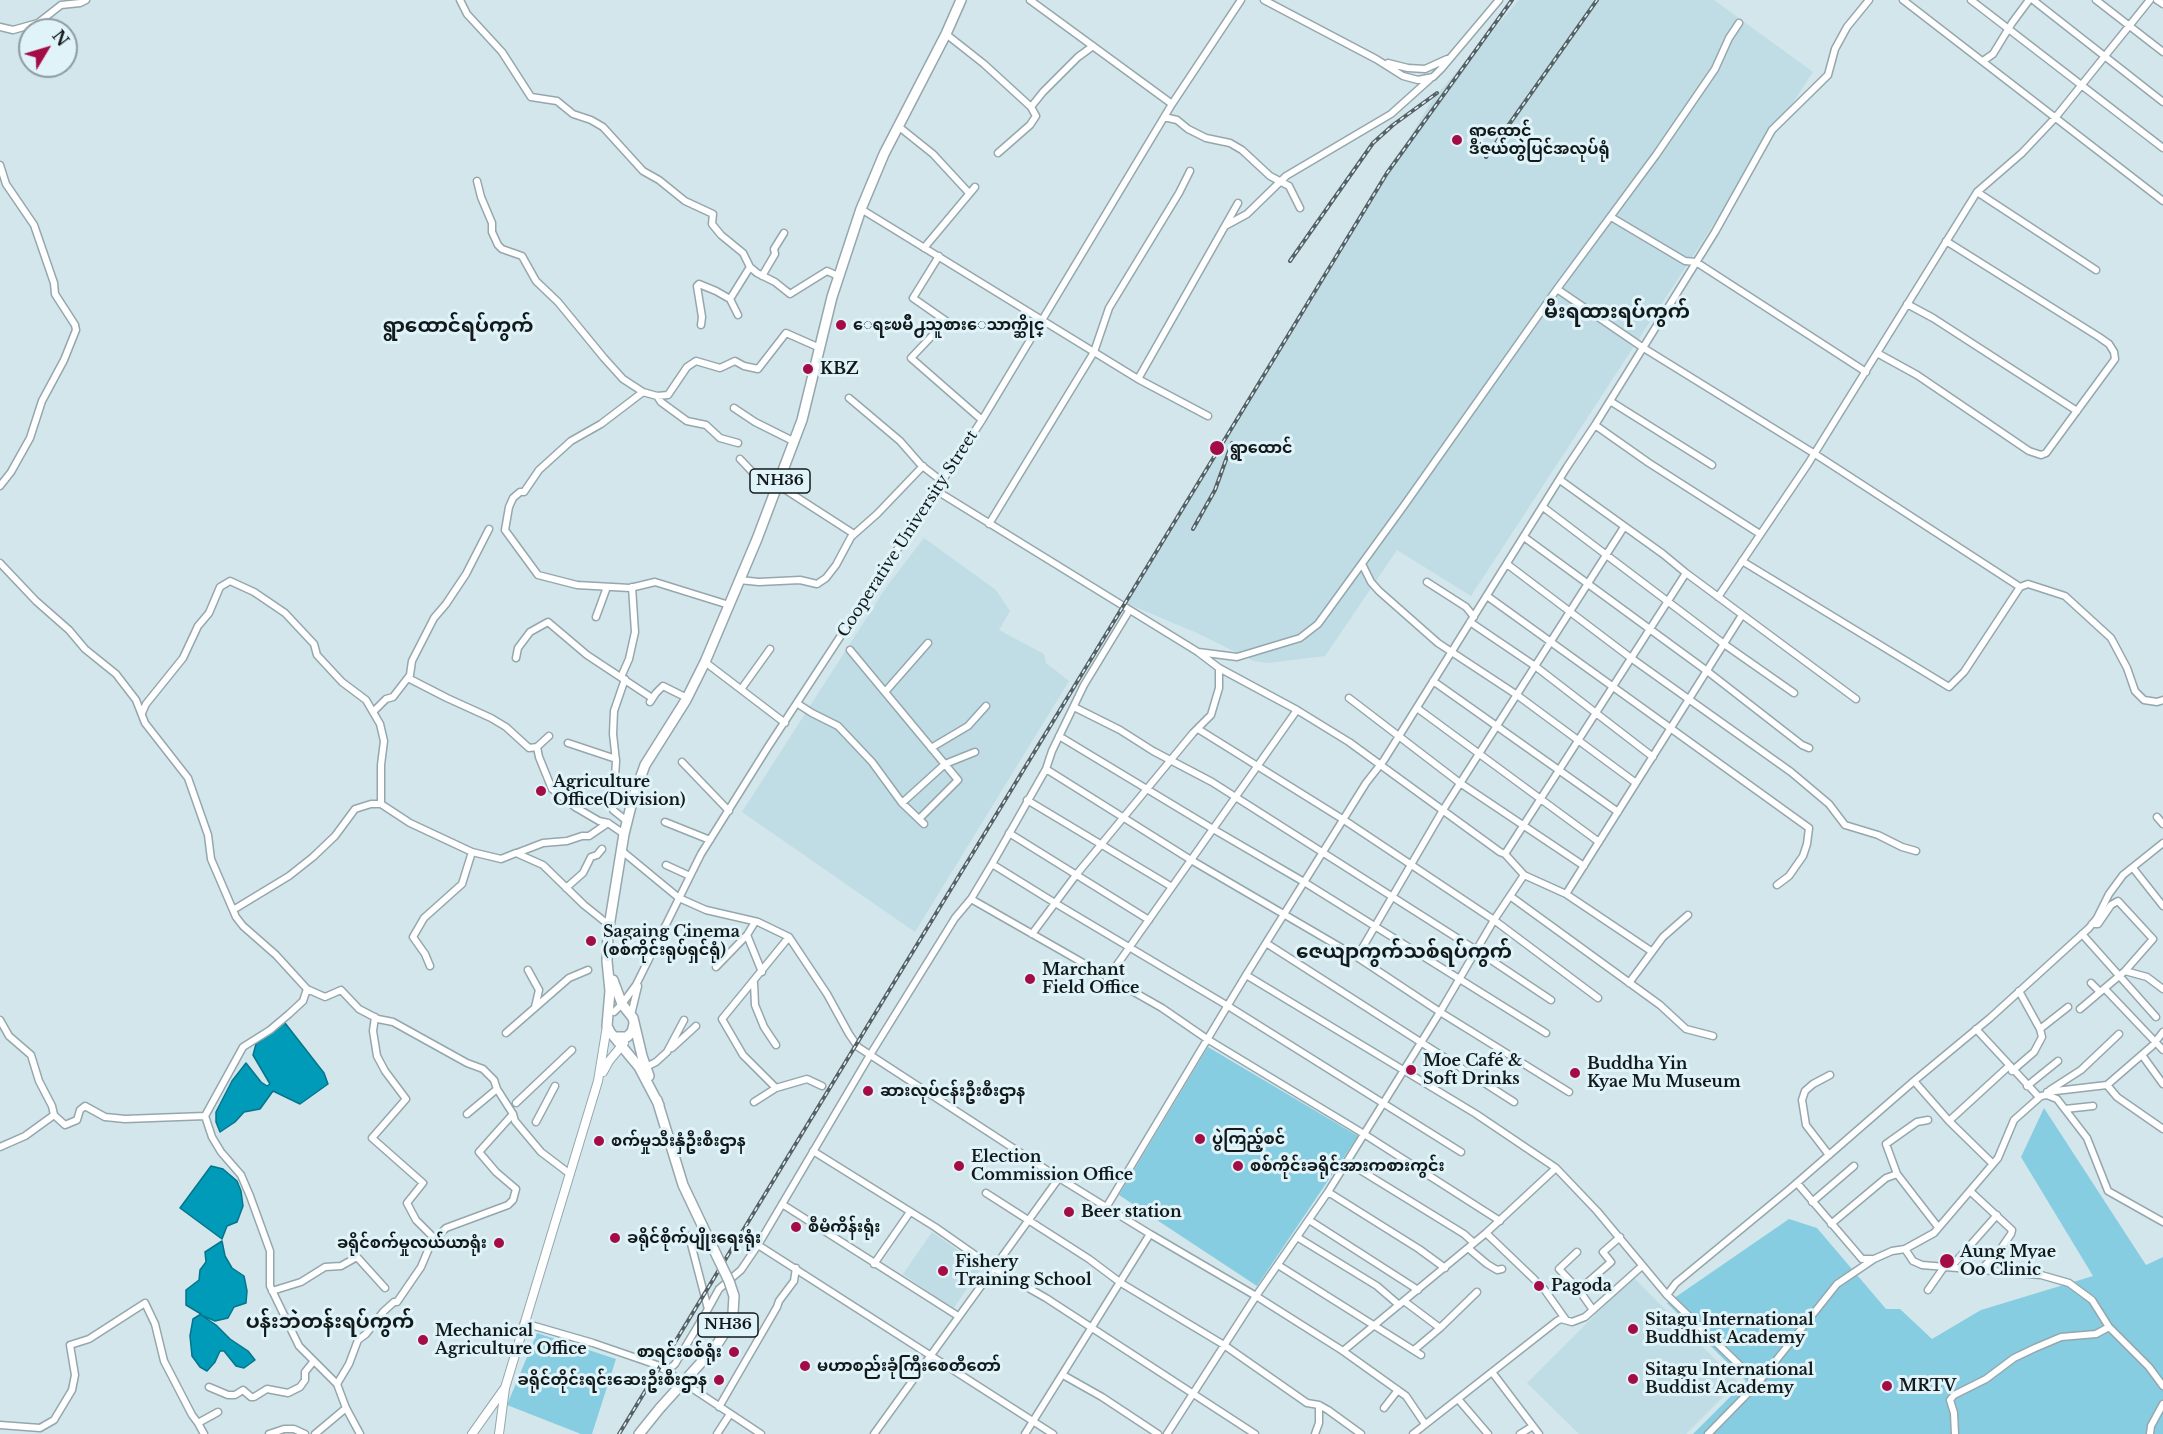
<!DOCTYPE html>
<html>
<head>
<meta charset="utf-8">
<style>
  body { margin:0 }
  #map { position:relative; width:2163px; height:1434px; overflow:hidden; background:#d2e6ec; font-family:"Libre Baskerville",serif }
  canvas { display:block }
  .north { position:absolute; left:18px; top:18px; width:60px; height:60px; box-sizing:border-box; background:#e0f3f9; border:2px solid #8e9ca1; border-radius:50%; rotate:52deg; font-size:16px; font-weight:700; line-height:24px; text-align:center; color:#131a1c }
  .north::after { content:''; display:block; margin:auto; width:21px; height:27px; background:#a40c45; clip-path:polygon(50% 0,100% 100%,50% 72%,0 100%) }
</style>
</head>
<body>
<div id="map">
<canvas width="2163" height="1434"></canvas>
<div class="north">N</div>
</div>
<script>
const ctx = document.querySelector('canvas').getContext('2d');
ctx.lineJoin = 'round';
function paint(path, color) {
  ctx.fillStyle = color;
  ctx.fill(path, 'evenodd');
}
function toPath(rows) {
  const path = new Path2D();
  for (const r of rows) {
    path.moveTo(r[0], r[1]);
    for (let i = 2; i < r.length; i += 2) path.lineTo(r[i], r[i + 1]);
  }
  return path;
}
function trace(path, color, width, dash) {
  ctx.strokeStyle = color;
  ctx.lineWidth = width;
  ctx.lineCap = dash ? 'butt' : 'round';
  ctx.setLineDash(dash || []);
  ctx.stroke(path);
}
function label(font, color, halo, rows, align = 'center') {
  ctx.font = font + ' "Libre Baskerville","Noto Sans Myanmar",serif';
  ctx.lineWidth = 6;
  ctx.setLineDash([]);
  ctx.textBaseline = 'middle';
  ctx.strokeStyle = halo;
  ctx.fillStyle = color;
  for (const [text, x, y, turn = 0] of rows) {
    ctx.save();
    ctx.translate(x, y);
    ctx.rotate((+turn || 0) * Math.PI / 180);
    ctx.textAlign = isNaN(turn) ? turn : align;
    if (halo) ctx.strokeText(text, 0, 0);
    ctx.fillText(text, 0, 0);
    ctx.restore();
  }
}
paint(toPath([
  [1519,0,1714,0,1813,72,1471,596,1397,550,1325,656,1268,663,1254,661,1197,633,1126,603,1433,99],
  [924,538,996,590,1010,611,999,630,1044,654,1046,663,1069,681,915,932,742,812,887,586],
  [932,1232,982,1267,953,1309,903,1274],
  [1633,1277,1738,1382,1686,1434,1579,1434,1527,1383]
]), '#c0dce5');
paint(toPath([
  [1208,1047,1358,1136,1257,1286,1119,1195],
  [2044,1108,2146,1265,2163,1257,2163,1434,1693,1434,1746,1381,1667,1303,1789,1219,1817,1228,1886,1309,1900,1309,1932,1339,1981,1310,2093,1276,2021,1157],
  [537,1333,616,1359,592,1434,581,1434,507,1405]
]), '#87cde2');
const water = toPath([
  [285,1023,324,1073,328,1084,300,1104,273,1091,260,1109,244,1112,235,1122,220,1132,216,1122,216,1112,232,1081,246,1063,261,1082,267,1086,270,1084,253,1055,256,1044,285,1023],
  [211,1166,223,1169,237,1181,241,1191,243,1206,237,1222,227,1226,222,1239,180,1208,211,1166],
  [222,1241,225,1256,232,1268,244,1276,247,1291,246,1303,234,1307,228,1318,215,1321,201,1315,216,1325,230,1339,248,1351,255,1360,244,1368,236,1366,224,1351,220,1351,215,1362,207,1371,200,1367,192,1356,190,1336,193,1319,201,1314,186,1305,186,1290,199,1280,200,1270,206,1262,205,1252,222,1241]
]);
paint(water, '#009bb9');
trace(water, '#06748a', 1.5);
const minor = toPath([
  [460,0,467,14,502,52,531,97,557,101,573,114,591,120,603,127,643,171,659,180,685,201,713,214,712,224,721,235,743,253,750,267,757,273,775,282,790,294,827,271,838,276],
  [1030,0,1172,104],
  [1264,0,1376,59,1403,76,1418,80,1433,77,1441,69,1499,0],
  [1903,0,2163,201],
  [1971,0,2163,148],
  [2033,0,2163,102],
  [2096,0,2163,52],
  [2157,0,2163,4],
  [0,27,13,30,38,23,61,5,80,3,86,0],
  [946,34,984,64,1031,107,1036,116,1030,125,998,153],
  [1983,61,1993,54,2012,23,2029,0],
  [1388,63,1408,68,1425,69,1447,59],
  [1031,107,1043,92,1078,57,1093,46],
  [1164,117,1177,120,1188,129,1206,138,1230,143,1242,150,1270,176,1289,186,1300,208],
  [898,126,933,154,969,193],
  [0,165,6,184,34,225,54,283,55,294,75,325,76,330,64,360,42,401,30,438,11,472,0,486],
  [477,181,481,197,492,223,492,232,498,245,502,249,522,256,536,281,558,302,604,358,623,379,643,392],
  [1977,192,2096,270],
  [861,209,1138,379,1208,416],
  [1611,217,1685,261,1696,262,1866,372],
  [1225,226,1247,214,1286,176,1391,114,1430,79],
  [924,248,975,187],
  [939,256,913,298,946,321,911,358,982,420],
  [762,276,775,254,774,249,784,233],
  [1557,289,1642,347,1815,454,2020,587],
  [1907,304,1933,318,2077,411],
  [738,315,730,299,750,267],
  [701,325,702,317,697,286,699,284,716,291,730,299],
  [1877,353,1917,375,2029,451,2041,455,2046,453,2115,359,2114,352,2109,344,2099,337,1946,241],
  [1138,379,1238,203],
  [657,396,661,402,687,421,706,425,720,438,738,443],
  [849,398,900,441,921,465,943,482],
  [1610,401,1712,465],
  [734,408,755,422,795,442],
  [1595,425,1649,463,1760,534],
  [740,459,756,476,778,487],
  [1560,480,1663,554,1686,573,1856,699],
  [778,485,854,534],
  [937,491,1198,652,1219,668,1297,710,1349,742,1500,852,1505,854,1524,875,1566,894,1651,951],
  [1543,507,1724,644,1794,693],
  [989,524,1094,352,1109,308,1179,193,1190,171],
  [1524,537,1707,671,1802,745,1809,748],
  [1742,561,1949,687,1964,672,2020,587,2028,584,2065,596,2111,638,2127,668,2135,691,2144,700,2157,702,2163,700],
  [0,563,36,601,69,630,85,649,116,674,136,700,145,723,188,778,208,835,211,859,236,917,243,926,276,955,307,989,303,1001,289,1014,270,1030,243,1047,205,1116,212,1137,221,1152,241,1175,250,1196,270,1251,270,1286,299,1346,337,1384,346,1408,360,1434],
  [1362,564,1371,582,1379,591,1438,643,1517,695,1636,783],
  [1507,564,1631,658,1791,772,1829,804,1845,825,1878,835,1902,847,1916,851],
  [739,580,759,582,800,580,817,584,826,578,836,565,851,537,877,514,923,466],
  [1427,582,1466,607,1474,617],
  [1487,596,1809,828,1807,844,1803,856,1789,876,1777,885],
  [1718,597,1808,464,1977,192,2022,153,2055,118,2150,0],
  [729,605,655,582,630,588,577,585,538,575,505,530,509,507,513,498,520,492,524,492,539,470,571,441,601,424,643,392,657,396,668,395,687,367,696,361,720,368,735,361,744,366,758,369,786,333,820,348],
  [596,617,607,587],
  [1470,622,1535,666,1653,757],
  [850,650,958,780,919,819],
  [1198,652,1237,657,1300,638,1318,624,1403,507,1557,289,1656,155,1715,69,1729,38,1739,23],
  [516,658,518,648,530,632,548,622,587,655,652,698],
  [705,662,785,723],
  [621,677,629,659,635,632,632,587],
  [408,678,447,698,491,718,506,727,529,748,537,747],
  [625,679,614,711,613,734,616,761,613,810,628,822],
  [1433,681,1618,812],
  [742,688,770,649],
  [885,692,928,643],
  [1349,698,1460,783,1584,866],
  [650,702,656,693,663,686,687,698],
  [798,704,812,713,838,726,872,762,902,803,924,824],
  [1074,707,1120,730,1153,751,1212,782,1476,950,1551,1000],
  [1417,708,1599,842],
  [373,712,386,699,393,697,410,675,412,661,434,618,446,604,466,574,489,529],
  [142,713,146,704,183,658,198,626,209,613,220,587,230,581,254,592,285,613,314,644,317,655,342,682,366,700,380,724,384,741,381,765,381,804],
  [1198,729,1344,820,1494,920,1598,998],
  [549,736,537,747,539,757,552,789,575,807,599,821,608,823,624,834],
  [1059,736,1213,829,1304,882,1546,1033],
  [568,743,616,759],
  [931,748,968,726,986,706],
  [682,762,729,811],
  [1046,769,1191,860,1357,957,1440,1012,1569,1092],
  [1027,800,1172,887],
  [902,803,945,764,975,752],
  [2157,817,2163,824],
  [665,822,710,840],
  [1009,833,1149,920],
  [622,851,679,898,706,910,758,922,789,937,827,994,849,1034,858,1047,1059,1178,1150,1234,1256,1296,1343,1351,1406,1396,1425,1424],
  [517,853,543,843,567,841,582,836,589,836,608,823],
  [1505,854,1686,573],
  [992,864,1055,903,1228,1006,1461,1152],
  [666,865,690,876],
  [2133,868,2163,906],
  [566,888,583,873,591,857,597,855,602,849],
  [1566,894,1742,615],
  [1510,896,1660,1005,1686,1029,1713,1036],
  [971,899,1162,1008,1207,1039,1364,1134,1500,1221],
  [233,910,289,876,313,857,335,836,355,809,371,804,381,804,410,823,472,852,501,859,516,853,543,865,584,905,609,925],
  [1032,934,1076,875,1193,733,1211,715,1219,688,1219,668],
  [2082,934,2156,1017],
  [747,935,762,972],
  [1266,943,1514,1102],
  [1357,957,1443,810,1624,527],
  [430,966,425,954,413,937,424,918,462,884,472,852],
  [716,967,747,935,755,922],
  [528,970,539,990,535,1007],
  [2125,971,2147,977,2163,989],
  [1246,975,1476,1114,1556,1168,1597,1211,1667,1295,1758,1383],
  [1107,979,1297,710],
  [754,983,755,1005,764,1027,776,1045],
  [1629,983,1663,937,1688,915],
  [2091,983,2100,992],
  [307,989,325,997,341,990,359,1009,378,1019,393,1022,467,1063,483,1069,494,1080,497,1089,467,1114],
  [2105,989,2163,1050],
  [2080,1009,2125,971,2153,939,2118,901,2111,905,2098,924,2092,924],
  [614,1012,622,1004,636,985,701,854,768,747,982,420,1172,104,1241,0],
  [631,1015,638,986],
  [375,1017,373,1031,377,1056,385,1071,406,1099,372,1138,423,1183,407,1203,416,1220,435,1239,446,1228,508,1205,513,1200,516,1189,496,1172,479,1152,513,1114,497,1089],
  [0,1020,9,1036,31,1055,39,1081,52,1106,54,1115],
  [1976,1029,2039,1097],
  [2040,1029,2068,1007],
  [506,1033,569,978,588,970],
  [672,1048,696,1026],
  [2142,1055,2163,1084],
  [646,1067,656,1062,667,1052,684,1020],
  [2012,1071,2034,1052,2042,1037,2040,1029,2019,991],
  [1914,1081,1949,1121,1993,1164],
  [2107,1085,2117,1097,2163,1129],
  [2027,1086,2058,1061],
  [776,1088,743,1055,722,1019,789,937],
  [2050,1090,2081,1070,2119,1034],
  [2047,1092,2107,1085,2152,1046,2163,1032],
  [754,1102,776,1088,807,1079,822,1086],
  [516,1103,572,1050],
  [2065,1109,2093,1106],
  [513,1114,515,1121,541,1152,570,1174],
  [1928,1120,1917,1122,1886,1144,1897,1174,1938,1227],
  [1949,1121,2009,1066],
  [536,1122,555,1086],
  [0,1147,25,1136,54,1115,65,1125,77,1120,80,1110,85,1106,105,1117,125,1119,205,1116],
  [813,1151,935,1227,995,1269,1046,1298,1255,1434],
  [1829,1155,1806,1125,1802,1100,1805,1091,1813,1084,1830,1075],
  [1347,1162,1464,1234,1474,1243],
  [1797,1183,1862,1259,1872,1259],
  [1328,1192,1419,1249,1445,1268],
  [1971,1192,2012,1230,2011,1234,2002,1247,1980,1271],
  [986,1193,1089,1259,1121,1283,1224,1345,1307,1403,1319,1405,1328,1410,1361,1434],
  [1812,1202,1854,1166],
  [782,1204,958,1316],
  [1107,1206,1246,975,1366,783,1384,760,1567,467,1595,425,1715,232,1772,130,1828,75,1835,49,1847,27,1869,0],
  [1309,1220,1418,1290],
  [1831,1224,1886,1178,1897,1174],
  [1486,1233,1535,1280],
  [1297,1237,1377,1286,1399,1305],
  [758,1245,1053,1434],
  [1468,1248,1487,1264,1497,1270,1502,1269],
  [1905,1249,1913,1261,1922,1265,2041,1275,2069,1283,2092,1300,2109,1327,2149,1367,2163,1386],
  [1577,1252,1559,1269,1579,1290],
  [874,1264,910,1212],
  [1278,1265,1421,1355],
  [1951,1267,1997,1215],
  [1544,1289,1566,1320],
  [1928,1290,1944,1267],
  [272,1291,301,1282,325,1267,341,1266,357,1257,385,1288],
  [1667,1295,1676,1283,1791,1188,1914,1081,1990,1018,2089,928,2097,918,2109,894,2123,875,2163,843],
  [1404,1301,1440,1328,1477,1292],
  [708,1309,719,1289,741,1270,758,1245,870,1055,955,918,971,899,992,864,1046,769,1052,751,1084,685,1129,611],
  [1593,1310,1579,1290,1611,1262,1603,1252,1620,1237],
  [524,1323,593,1343,657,1365,761,1434],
  [1414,1350,1440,1328],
  [1343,1351,1486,1233,1556,1168],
  [667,1371,675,1364,708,1309,689,1236],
  [1492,1372,1539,1434],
  [1063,1375,1102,1397,1158,1434],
  [337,1384,349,1364,358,1340,366,1334,383,1312,394,1302,397,1302,421,1267,429,1248,435,1239],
  [209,1387,228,1395,235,1395,243,1390,251,1397,254,1397,267,1389,288,1393,300,1387,305,1380,305,1372,313,1362],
  [1458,1399,1488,1434],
  [719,1407,777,1307,779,1301,794,1281,796,1268],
  [1384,1408,1398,1390],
  [198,1423,204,1434],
  [0,1425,40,1428,54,1420,72,1390,75,1375,70,1345,89,1339,145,1303,155,1324,164,1361,192,1415,198,1423,218,1412],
  [269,1434,284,1429,294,1429,305,1434],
  [315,1434,346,1408],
  [717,1434,730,1414],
  [874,1434,1059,1178],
  [1025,1434,1150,1234],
  [1167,1434,1256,1296,1328,1192,1440,1012,1494,920,1524,875],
  [1315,1434,1319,1423,1319,1405],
  [1413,1434,1557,1321,1561,1319,1572,1322,1585,1317,1642,1266],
  [1520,1434,1533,1426],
  [1708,1434,1758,1383,1837,1284,1874,1259,1892,1251,1905,1249,1934,1233,1998,1158,2014,1120,2041,1096,2047,1095,2057,1099,2087,1138,2108,1191,2163,1222],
  [1955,1434,1954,1413,1950,1400,1954,1395,1986,1379,2014,1358,2035,1348,2061,1337,2096,1334,2109,1327],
  [2150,1434,2151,1426,2163,1404]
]);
const major = toPath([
  [603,1072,609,1061,624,1043],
  [472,1434,504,1389],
  [499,1434,505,1388,598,1081,607,1026]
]);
const highway = toPath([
  [613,980,622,1004,633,1018,642,1056,649,1076],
  [615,1037,627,1037,632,1032,634,1024],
  [657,1100,683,1185,702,1225],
  [659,1105,639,1067,610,1032,607,1026,610,991,607,961,608,933,624,834,633,798,645,765,686,700,705,662,757,539,802,420,832,297,861,209,884,154,946,34,961,0],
  [639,1434,660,1408]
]);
trace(minor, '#95a7ad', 9);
trace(major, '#95a7ad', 10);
trace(highway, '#95a7ad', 12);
trace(minor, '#fff', 6);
trace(major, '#fff', 8);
trace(highway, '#fff', 9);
const rail = toPath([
  [1486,157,1597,0],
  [1290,261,1373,143,1393,125,1437,93],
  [1193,529,1215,490,1232,443],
  [619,1434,1387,173,1512,0]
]);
trace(rail, '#566165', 4);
trace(rail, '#e0f3f9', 1.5, [4.5]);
const highwayBridge = toPath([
  [660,1408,716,1346,727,1329,733,1313,734,1296,729,1281,702,1225]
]);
trace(highwayBridge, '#95a7ad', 12, []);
trace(highwayBridge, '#fff', 9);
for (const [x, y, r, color] of [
  [1457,140,6,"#a40c45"],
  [841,325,6,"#a40c45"],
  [808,369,6,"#a40c45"],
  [1217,448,8,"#a40c45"],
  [541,791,6,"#a40c45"],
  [591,941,6,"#a40c45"],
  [1030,979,6,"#a40c45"],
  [1411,1070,6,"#a40c45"],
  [1575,1073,6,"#a40c45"],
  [868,1091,6,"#a40c45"],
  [1200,1139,6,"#a40c45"],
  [599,1141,6,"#a40c45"],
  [959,1166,6,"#a40c45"],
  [1238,1166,6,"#a40c45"],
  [1069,1212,6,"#a40c45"],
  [796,1227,6,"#a40c45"],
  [615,1238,6,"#a40c45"],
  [499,1243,6,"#a40c45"],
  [1947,1261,8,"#a40c45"],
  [943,1271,6,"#a40c45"],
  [1539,1286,6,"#a40c45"],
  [1633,1329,6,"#a40c45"],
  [423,1340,6,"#a40c45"],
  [734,1352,6,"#a40c45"],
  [805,1366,6,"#a40c45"],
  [1633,1379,6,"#a40c45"],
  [719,1380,6,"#a40c45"],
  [1887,1386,6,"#a40c45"]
]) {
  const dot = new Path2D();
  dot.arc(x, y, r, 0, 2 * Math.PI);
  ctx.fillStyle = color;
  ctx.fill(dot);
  trace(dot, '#e0f3f9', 2);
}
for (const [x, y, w] of [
  [780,481,60],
  [728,1325,60]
]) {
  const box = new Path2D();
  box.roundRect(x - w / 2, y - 12, w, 24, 4.5);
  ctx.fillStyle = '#e0f3f9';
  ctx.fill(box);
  trace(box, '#131a1c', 1.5);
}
label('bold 15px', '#131a1c', null, [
  ["NH36",780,481],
  ["NH36",728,1325]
]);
label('bold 16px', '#131a1c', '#e0f3f9', [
  ["ရွာထောင်",1469,131],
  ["ဒီဇယ်တွဲပြင်အလုပ်ရုံ",1469,149],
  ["ေရႊၿမိဳ႕သူစားေသာက္ဆိုင္",853,325],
  ["KBZ",820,369],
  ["ရွာထောင်",1230,448],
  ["Agriculture",553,782],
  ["Office(Division)",553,800],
  ["Sagaing Cinema",603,932],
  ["(စစ်ကိုင်းရုပ်ရှင်ရုံ)",603,950],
  ["Marchant",1042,970],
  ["Field Office",1042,988],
  ["Moe Café &",1423,1061],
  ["Soft Drinks",1423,1079],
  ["Buddha Yin",1587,1064],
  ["Kyae Mu Museum",1587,1082],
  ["ဆားလုပ်ငန်းဦးစီးဌာန",880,1091],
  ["ပွဲကြည့်စင်",1212,1139],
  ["စက်မှုသီးနှံဦးစီးဌာန",611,1141],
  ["Election",971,1157],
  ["Commission Office",971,1175],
  ["စစ်ကိုင်းခရိုင်အားကစားကွင်း",1250,1166],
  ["Beer station",1081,1212],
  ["စီမံကိန်းရုံး‌",808,1227],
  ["ခရိုင်စိုက်ပျိုးရေးရုံး",627,1238],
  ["ခရိုင်စက်မှုလယ်ယာရုံး",487,1243,"right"],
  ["Aung Myae",1960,1252],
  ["Oo Clinic",1960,1270],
  ["Fishery",955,1262],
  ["Training School",955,1280],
  ["Pagoda",1551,1286],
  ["Sitagu International",1645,1320],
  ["Buddhist Academy",1645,1338],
  ["Mechanical",435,1331],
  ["Agriculture Office",435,1349],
  ["စာရင်းစစ်ရုံး",722,1352,"right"],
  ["မဟာစည်းခုံကြီးစေတီတော်",817,1366],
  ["Sitagu International",1645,1370],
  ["Buddist Academy",1645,1388],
  ["ခရိုင်တိုင်းရင်းဆေးဦးစီးဌာန",707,1380,"right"],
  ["MRTV",1899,1386]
], 'left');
label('16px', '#131a1c', '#e0f3f9', [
  ["Cooperative University Street",908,534,-57]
]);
label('bold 20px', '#131a1c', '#e0f3f9', [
  ["မီးရထားရပ်ကွက်",1617,312],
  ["ရွာထောင်ရပ်ကွက်",458,326],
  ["ဇေယျာကွက်သစ်ရပ်ကွက်",1404,952],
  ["ပန်းဘဲတန်းရပ်ကွက်",330,1322]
]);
</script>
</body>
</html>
